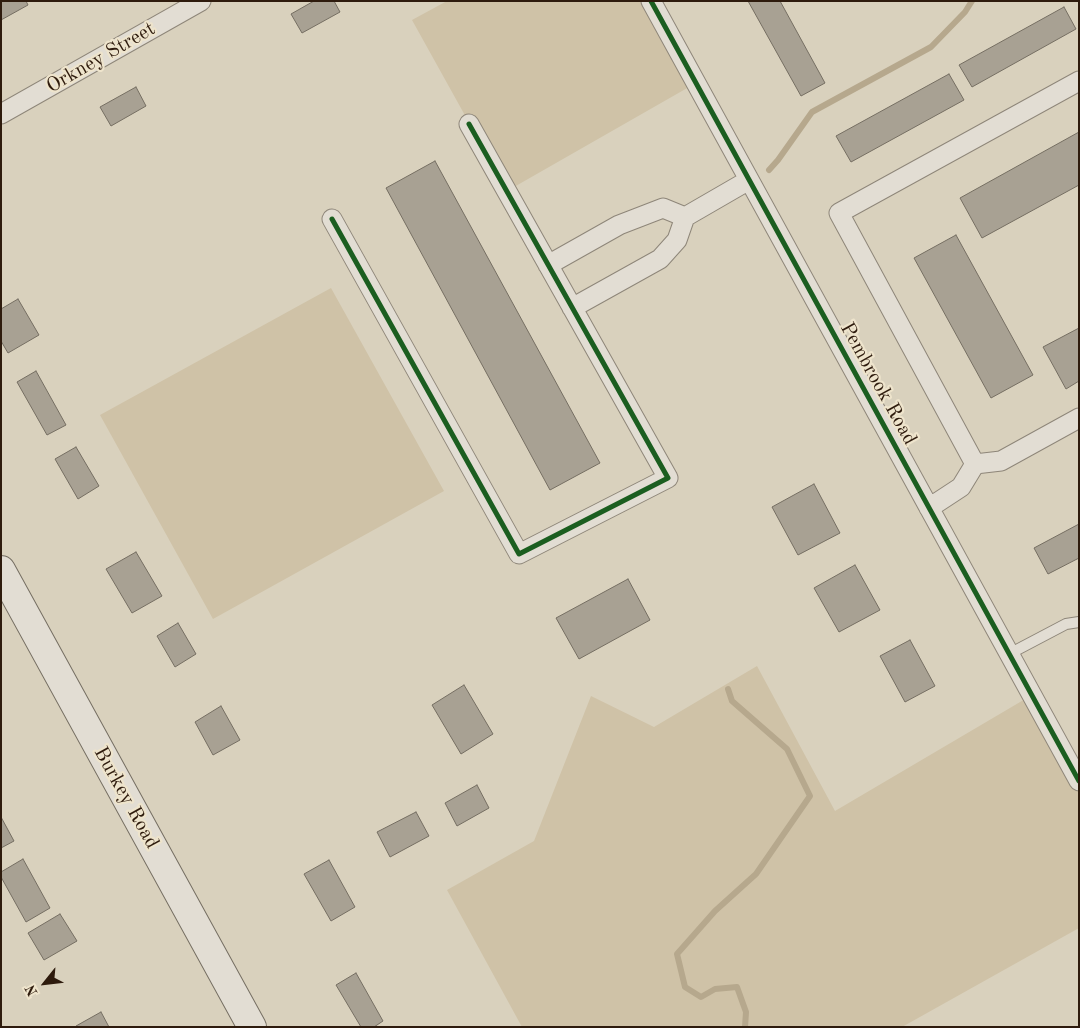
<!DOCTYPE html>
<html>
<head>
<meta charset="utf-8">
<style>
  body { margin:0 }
  #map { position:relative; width:1080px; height:1028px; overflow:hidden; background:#d9d1bd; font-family:"Old Standard TT",serif }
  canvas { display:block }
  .frame { position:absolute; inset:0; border:2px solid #2e1b0d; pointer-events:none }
  .north { position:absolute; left:20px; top:958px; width:50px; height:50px; -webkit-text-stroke:4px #eee4cc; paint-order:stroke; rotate:241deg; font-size:14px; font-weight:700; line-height:20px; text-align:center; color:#2e1b0d }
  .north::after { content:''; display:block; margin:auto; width:18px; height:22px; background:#2e1b0d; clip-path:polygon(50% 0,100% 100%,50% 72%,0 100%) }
</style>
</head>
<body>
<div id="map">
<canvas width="1080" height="1028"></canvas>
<div class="frame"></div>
<div class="north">N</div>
</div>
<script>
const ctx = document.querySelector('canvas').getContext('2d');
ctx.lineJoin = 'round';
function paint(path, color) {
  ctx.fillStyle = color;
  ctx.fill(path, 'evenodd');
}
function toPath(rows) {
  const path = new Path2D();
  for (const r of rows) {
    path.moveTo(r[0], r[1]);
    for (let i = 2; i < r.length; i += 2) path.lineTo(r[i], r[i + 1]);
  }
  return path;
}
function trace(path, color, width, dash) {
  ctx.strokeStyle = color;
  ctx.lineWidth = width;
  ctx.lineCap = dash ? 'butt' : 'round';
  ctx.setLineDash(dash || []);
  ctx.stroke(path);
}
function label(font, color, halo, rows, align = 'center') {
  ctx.font = font + ' "Old Standard TT",serif';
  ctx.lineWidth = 4.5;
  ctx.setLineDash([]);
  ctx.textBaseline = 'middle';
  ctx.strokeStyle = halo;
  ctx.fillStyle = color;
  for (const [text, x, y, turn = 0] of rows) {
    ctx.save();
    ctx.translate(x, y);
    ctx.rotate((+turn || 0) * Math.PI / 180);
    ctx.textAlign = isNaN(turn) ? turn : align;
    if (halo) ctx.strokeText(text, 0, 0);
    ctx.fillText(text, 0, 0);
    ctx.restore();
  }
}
paint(toPath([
  [447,1,651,1,696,83,507,191,412,20],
  [331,288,444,491,213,619,100,415],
  [757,666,835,811,1032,695,1079,781,1079,928,902,1027,522,1027,447,890,534,841,591,696,654,727]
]), '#cfc2a7');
trace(toPath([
  [769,170,778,160,812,112,931,47,965,12,972,1],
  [728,689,732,701,787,749,810,796,756,874,715,911,677,954,685,987,701,997,715,989,737,987,746,1012,745,1027]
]), '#b6a88d', 6);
const building = toPath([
  [1,1,26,1,28,5,1,20,1,1],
  [314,1,334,1,340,12,302,33,291,14,314,1],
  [748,1,780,1,825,83,801,96,748,1],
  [1064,7,1076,29,972,87,959,65,1064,7],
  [949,74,964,100,851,162,836,136,949,74],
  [136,87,146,106,111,126,100,107,136,87],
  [1079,132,1079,185,982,238,960,198,1079,132],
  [435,161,600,463,550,490,386,188,435,161],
  [956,235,1033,375,991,398,914,258,956,235],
  [18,299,39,335,8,353,1,341,1,309,18,299],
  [1079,328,1079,381,1066,389,1043,347,1079,328],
  [36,371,66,425,47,435,17,382,36,371],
  [76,447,99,486,78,499,55,459,76,447],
  [814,484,840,533,798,555,772,507,814,484],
  [1079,524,1079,558,1048,574,1034,548,1079,524],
  [136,552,162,596,132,613,106,569,136,552],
  [855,565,880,610,839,632,814,588,855,565],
  [628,579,650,620,579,659,556,618,628,579],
  [178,623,196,654,175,667,157,636,178,623],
  [910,640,935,686,905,702,880,656,910,640],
  [464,685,493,734,461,754,432,705,464,685],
  [221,706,240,740,213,755,195,722,221,706],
  [477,785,489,808,457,826,445,803,477,785],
  [416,812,429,836,390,857,377,832,416,812],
  [1,817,14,841,1,848,1,817],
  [23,859,50,908,26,922,1,877,1,872,23,859],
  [329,860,355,907,331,921,304,874,329,860],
  [60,914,77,941,44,960,28,933,60,914],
  [356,973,383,1021,374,1027,361,1027,336,985,356,973],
  [101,1012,109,1027,76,1027,76,1026,101,1012]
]);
paint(building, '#a8a193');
trace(building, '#756e62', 1);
const lane = toPath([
  [1009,654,1066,624,1079,622]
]);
const street = toPath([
  [651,1,1079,781],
  [1079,81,839,213,975,464,1001,461,1079,418],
  [1,114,201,1],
  [332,219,519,554,668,478,469,124],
  [548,265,619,225,663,208,685,217],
  [572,308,660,259,677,240,685,217,749,180],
  [929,508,961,487,975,464]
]);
const secondary = toPath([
  [1,570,252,1027]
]);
trace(lane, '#8e8679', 12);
trace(street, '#8e8679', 21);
trace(secondary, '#756e62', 30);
trace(lane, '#e2ddd3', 10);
trace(street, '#e2ddd3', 19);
trace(secondary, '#e2ddd3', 28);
trace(toPath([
  [651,1,1079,781],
  [332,219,519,554,668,478,469,124]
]), '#1b5e20', 5);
label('20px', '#2e1b0d', '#eee4cc', [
  ["Orkney Street",101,58,-30],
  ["Pembrook Road",878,384,61],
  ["Burkey Road",126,798,61]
]);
</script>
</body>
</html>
